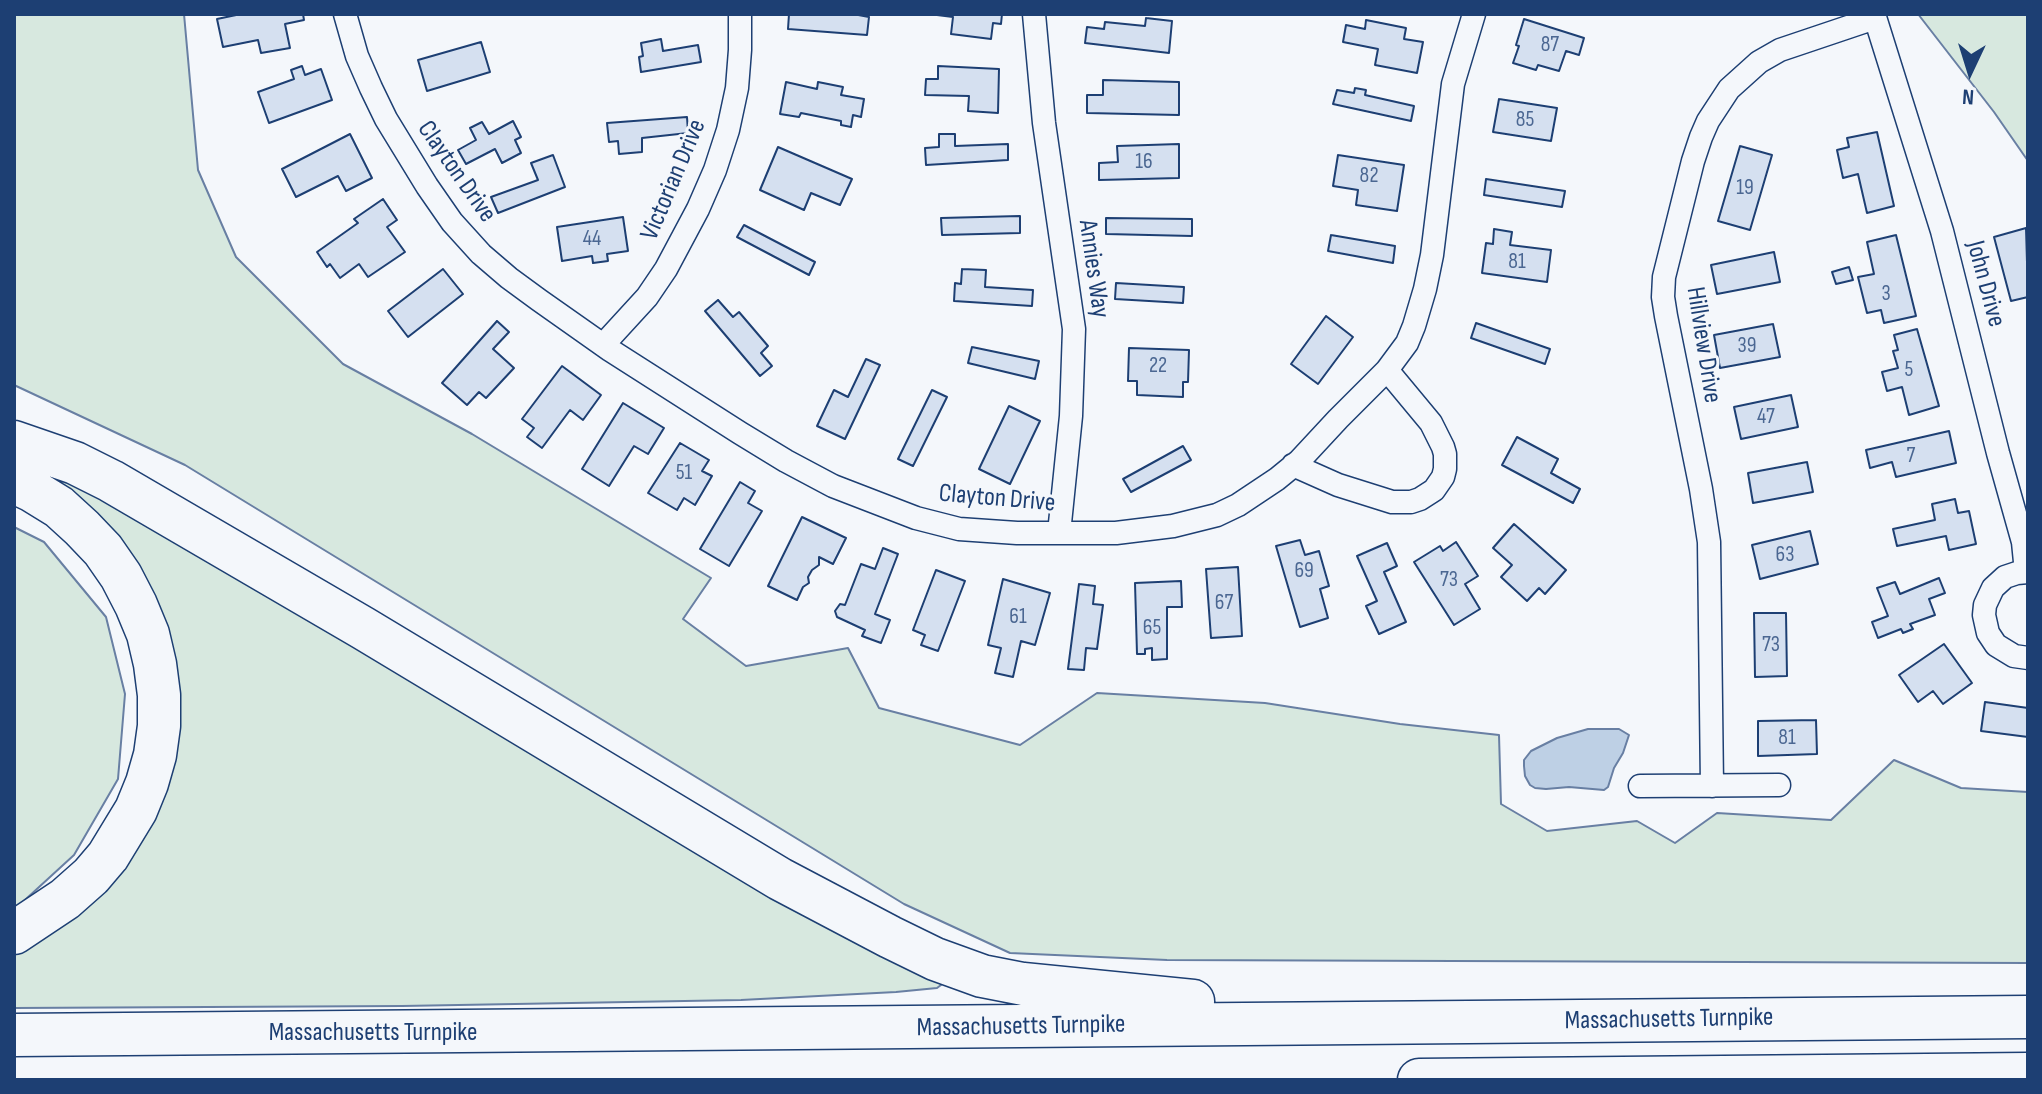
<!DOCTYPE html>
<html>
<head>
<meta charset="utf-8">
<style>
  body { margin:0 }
  #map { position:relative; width:2042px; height:1094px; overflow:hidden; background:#f4f7fb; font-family:"Sofia Sans Condensed",sans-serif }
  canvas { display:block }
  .frame { position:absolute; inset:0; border:16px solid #1d3f73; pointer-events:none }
  .north { position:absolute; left:1930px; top:32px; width:80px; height:80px; -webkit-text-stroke:6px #f4f7fb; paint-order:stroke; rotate:184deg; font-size:22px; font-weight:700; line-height:32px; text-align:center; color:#1d3f73 }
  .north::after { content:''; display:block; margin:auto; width:28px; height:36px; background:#1d3f73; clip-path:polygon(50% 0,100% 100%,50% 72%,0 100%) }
</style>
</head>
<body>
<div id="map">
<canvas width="2042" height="1094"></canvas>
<div class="frame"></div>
<div class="north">N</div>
</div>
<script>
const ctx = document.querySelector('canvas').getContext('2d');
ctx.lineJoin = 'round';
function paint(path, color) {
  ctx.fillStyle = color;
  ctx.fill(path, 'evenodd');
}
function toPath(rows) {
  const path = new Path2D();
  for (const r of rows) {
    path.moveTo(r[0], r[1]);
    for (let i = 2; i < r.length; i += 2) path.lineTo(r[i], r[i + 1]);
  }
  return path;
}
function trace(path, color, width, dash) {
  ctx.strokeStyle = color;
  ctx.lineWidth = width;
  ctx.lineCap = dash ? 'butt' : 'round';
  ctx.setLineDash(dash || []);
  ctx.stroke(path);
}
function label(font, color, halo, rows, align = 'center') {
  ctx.font = font + ' "Sofia Sans Condensed",sans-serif';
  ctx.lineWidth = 6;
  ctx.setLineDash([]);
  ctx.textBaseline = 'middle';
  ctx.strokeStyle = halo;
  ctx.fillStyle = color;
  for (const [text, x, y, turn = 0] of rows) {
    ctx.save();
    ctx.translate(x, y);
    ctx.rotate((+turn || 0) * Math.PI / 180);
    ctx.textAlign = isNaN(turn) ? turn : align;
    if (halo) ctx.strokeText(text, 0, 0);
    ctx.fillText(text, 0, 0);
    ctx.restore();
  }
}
const green = toPath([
  [14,14,184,14,198,170,236,257,343,364,472,434,711,578,683,619,746,666,848,648,879,708,1020,745,1097,693,1265,703,1400,724,1499,735,1501,804,1547,831,1637,821,1675,843,1717,813,1831,820,1894,760,1961,788,2028,792,2028,963,1167,960,1010,953,904,904,185,465,14,385,14,14],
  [1918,14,2028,14,2028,161,1994,112,1918,14],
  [33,464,75,479,941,982,941,985,937,988,896,992,741,1000,402,1006,14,1008,14,955,48,935,176,697,33,464],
  [14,527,44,542,106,617,125,694,118,779,74,855,14,910,14,527]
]);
paint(green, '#d7e8df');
trace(green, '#687fa3', 2);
const water = toPath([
  [1588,729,1619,729,1629,735,1623,753,1614,768,1608,787,1604,790,1569,787,1546,789,1535,788,1530,785,1525,776,1524,766,1524,760,1531,751,1557,738,1588,729]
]);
paint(water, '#bed0e5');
trace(water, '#687fa3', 2);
const building = toPath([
  [241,14,303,14,304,20,285,24,290,48,261,53,258,40,223,47,217,19,241,14],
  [789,14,853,14,869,17,867,35,788,29,789,14],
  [929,14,1002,14,1001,24,993,23,991,39,951,34,953,17,929,14],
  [1146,18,1172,21,1169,53,1085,43,1087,27,1104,29,1105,22,1145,26,1146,18],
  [1524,19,1584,38,1579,55,1566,51,1559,71,1538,65,1536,70,1513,63,1519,46,1516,45,1524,19],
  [1366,20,1406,28,1404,39,1423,42,1417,73,1375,65,1378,49,1343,42,1346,25,1365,29,1366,20],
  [661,39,663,51,698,45,701,62,641,72,639,57,643,56,641,43,661,39],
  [481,42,490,72,427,91,418,60,481,42],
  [302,66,305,75,321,69,332,100,269,123,258,92,294,79,291,70,302,66],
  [938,66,999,69,998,113,968,111,969,96,925,95,926,79,938,79,938,66],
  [1103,80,1179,82,1179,115,1087,113,1087,95,1103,95,1103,80],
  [786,82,817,89,818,82,843,87,841,95,864,99,861,117,853,115,851,127,841,125,841,121,801,113,799,117,780,114,786,82],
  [1355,88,1366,90,1365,95,1414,106,1411,121,1333,104,1337,90,1354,93,1355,88],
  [1499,99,1557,108,1551,141,1493,132,1499,99],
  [687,117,688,133,642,138,642,152,619,154,618,141,609,142,607,123,687,117],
  [513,121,521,137,515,140,521,153,502,163,495,149,466,164,458,150,476,140,470,128,482,122,489,134,513,121],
  [1877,132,1894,206,1867,213,1858,174,1843,178,1837,150,1849,147,1847,138,1877,132],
  [350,134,372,178,346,191,338,176,296,197,282,169,350,134],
  [939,134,955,134,955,146,1008,144,1008,160,926,165,925,148,939,147,939,134],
  [1179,144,1179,178,1099,180,1099,163,1118,162,1117,146,1179,144],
  [1740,146,1772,155,1750,230,1718,221,1740,146],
  [778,147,852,179,840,205,811,193,804,210,760,190,778,147],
  [553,155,565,187,498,213,491,197,538,180,531,163,553,155],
  [1338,155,1404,165,1397,211,1356,205,1358,190,1333,186,1338,155],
  [1486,179,1565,191,1562,207,1484,195,1486,179],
  [383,199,397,220,387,227,405,252,368,277,359,264,340,278,330,264,327,267,317,252,358,223,354,219,383,199],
  [1020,216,1020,233,942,235,941,218,1020,216],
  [623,217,628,251,607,254,608,261,593,263,592,256,562,261,557,227,623,217],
  [1106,218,1192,219,1192,236,1106,234,1106,218],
  [744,225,815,262,809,275,737,237,744,225],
  [2026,228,2028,297,2011,301,1994,237,2026,228],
  [1494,229,1512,232,1510,245,1551,250,1547,282,1482,273,1486,243,1493,244,1494,229],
  [1331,235,1395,246,1393,263,1328,251,1331,235],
  [1896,235,1916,316,1884,323,1881,310,1867,313,1858,277,1874,274,1867,242,1896,235],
  [1774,252,1780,282,1717,294,1711,265,1774,252],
  [1849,267,1853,280,1836,284,1832,272,1849,267],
  [443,269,463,294,408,337,388,311,443,269],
  [962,269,986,270,985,287,1033,290,1032,306,954,301,955,283,961,284,962,269],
  [1116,283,1184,287,1183,303,1115,299,1116,283],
  [718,300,733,317,739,312,768,346,761,353,772,366,760,376,705,311,718,300],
  [1326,316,1353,337,1318,384,1291,364,1326,316],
  [497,321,509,332,493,349,514,368,486,398,479,392,467,405,442,383,497,321],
  [1476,323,1550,349,1545,364,1471,338,1476,323],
  [1773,324,1780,357,1720,368,1714,335,1773,324],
  [1917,329,1939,406,1909,415,1902,387,1887,391,1882,372,1898,368,1893,351,1898,350,1894,335,1917,329],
  [972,347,1039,361,1035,379,968,363,972,347],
  [1129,348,1189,350,1188,382,1183,382,1183,397,1137,395,1137,381,1128,381,1129,348],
  [866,359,880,365,845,439,817,426,834,390,848,397,866,359],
  [562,366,601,395,583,420,570,410,542,448,527,437,534,428,522,419,562,366],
  [932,390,947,397,913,466,898,459,932,390],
  [1791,395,1798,427,1741,439,1734,407,1791,395],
  [623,403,664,428,648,454,634,446,609,486,582,469,623,403],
  [1009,406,1040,421,1010,484,979,469,1009,406],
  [1949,431,1956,463,1896,477,1892,462,1870,468,1866,450,1949,431],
  [1517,437,1558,459,1551,473,1580,489,1573,503,1502,465,1517,437],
  [680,443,709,460,702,471,712,476,695,505,684,498,677,510,648,493,680,443],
  [1183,446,1191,460,1131,492,1123,479,1183,446],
  [1807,462,1813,492,1753,503,1748,473,1807,462],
  [740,482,755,491,748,503,762,511,729,566,700,549,740,482],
  [1955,499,1958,513,1969,511,1976,544,1949,550,1946,536,1897,546,1893,529,1935,520,1932,504,1955,499],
  [802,517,846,538,833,564,819,557,819,565,812,570,808,577,809,583,803,587,797,600,768,586,802,517],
  [1514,524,1566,570,1545,594,1539,588,1527,601,1501,577,1512,565,1493,548,1514,524],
  [1810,531,1818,564,1760,579,1752,545,1810,531],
  [1300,540,1305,555,1319,551,1329,586,1320,589,1328,618,1300,627,1276,546,1300,540],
  [1456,542,1478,576,1465,584,1480,609,1454,625,1414,562,1440,546,1443,551,1456,542],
  [1387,543,1397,566,1384,572,1406,622,1379,634,1366,606,1377,601,1357,556,1387,543],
  [883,548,898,554,875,614,890,620,881,643,862,636,865,630,837,617,835,611,840,604,845,605,861,564,875,569,883,548],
  [1238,567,1242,636,1211,638,1206,569,1238,567],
  [936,570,965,581,938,651,921,645,925,635,913,630,936,570],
  [1939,578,1945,593,1929,599,1935,615,1910,624,1913,629,1903,633,1901,629,1878,638,1872,622,1888,616,1877,588,1895,582,1900,594,1939,578],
  [1003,579,1050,593,1035,645,1021,641,1013,677,995,673,1001,648,988,645,1003,579],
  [1181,581,1182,607,1167,607,1167,659,1152,660,1152,648,1145,649,1145,654,1137,654,1135,583,1181,581],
  [1079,584,1095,586,1093,604,1103,605,1097,649,1086,648,1084,670,1068,669,1079,584],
  [1754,613,1786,613,1787,676,1755,677,1754,613],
  [1944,644,1972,683,1943,704,1933,691,1918,702,1899,675,1944,644],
  [1985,702,2028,708,2028,737,1981,731,1985,702],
  [1816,720,1817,754,1758,756,1758,721,1816,720]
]);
paint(building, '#d5e0f0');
trace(building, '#1d3f73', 2);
const minor = toPath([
  [345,14,357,56,371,88,386,119,427,186,452,222,481,254,509,278,539,300,610,350,740,433,786,461,833,486,916,518,959,529,1017,533,1116,533,1173,526,1217,515,1238,505,1277,479,1299,461,1338,419,1387,370,1407,343,1414,326,1425,289,1432,255,1453,84,1474,14],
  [1034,14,1044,123,1074,329,1071,416,1059,533],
  [1874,14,1942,231,1998,453,2023,542,2026,572],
  [603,345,647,297,666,269,698,209,715,170,728,130,737,88,740,50,740,14],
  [1293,465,1338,485,1392,502,1411,502,1420,499,1434,490,1443,477,1445,469,1445,454,1443,447,1431,423,1387,370],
  [2028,572,2017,573,2005,577,1993,588,1985,605,1984,615,1988,633,1996,645,2014,656,2028,658],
  [1640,786,1779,785],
  [1712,786,1709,542,1701,489,1666,316,1663,297,1664,277,1693,161,1701,137,1708,121,1729,89,1759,62,1780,50,1875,18]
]);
const motorway = toPath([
  [14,442,75,463,111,481,363,628,780,879,890,937,935,959,982,976,1023,984,1193,1001],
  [14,482,33,491,59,507,82,528,103,550,121,576,136,605,148,634,155,664,159,695,159,726,155,755,147,783,136,810,108,856,91,876,65,899,14,933],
  [14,1035,2028,1017],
  [1419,1080,2028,1074]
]);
trace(minor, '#1d3f73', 25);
trace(motorway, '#1d3f73', 45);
trace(minor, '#f4f7fb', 22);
trace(motorway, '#f4f7fb', 42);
label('22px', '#4b6792', null, [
  ["87",1550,45],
  ["85",1525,120],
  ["16",1144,162],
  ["82",1369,176],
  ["19",1745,188],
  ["44",592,239],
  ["81",1517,262],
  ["3",1886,294],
  ["39",1747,346],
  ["22",1158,366],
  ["5",1909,370],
  ["47",1766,417],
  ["7",1911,456],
  ["51",684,473],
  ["63",1785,555],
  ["69",1304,571],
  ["73",1449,580],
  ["67",1224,603],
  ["61",1018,617],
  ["65",1152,628],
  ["73",1771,645],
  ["81",1787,738]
]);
label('26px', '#1d3f73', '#f4f7fb', [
  ["Clayton Drive",456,172,55],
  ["Victorian Drive",674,180,-67],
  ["Annies Way",1093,269,82],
  ["John Drive",1985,284,75],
  ["Hillview Drive",1703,345,81],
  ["Clayton Drive",997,499,5],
  ["Massachusetts Turnpike",1669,1020,-1],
  ["Massachusetts Turnpike",1021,1027,-1],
  ["Massachusetts Turnpike",373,1033]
]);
</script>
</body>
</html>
